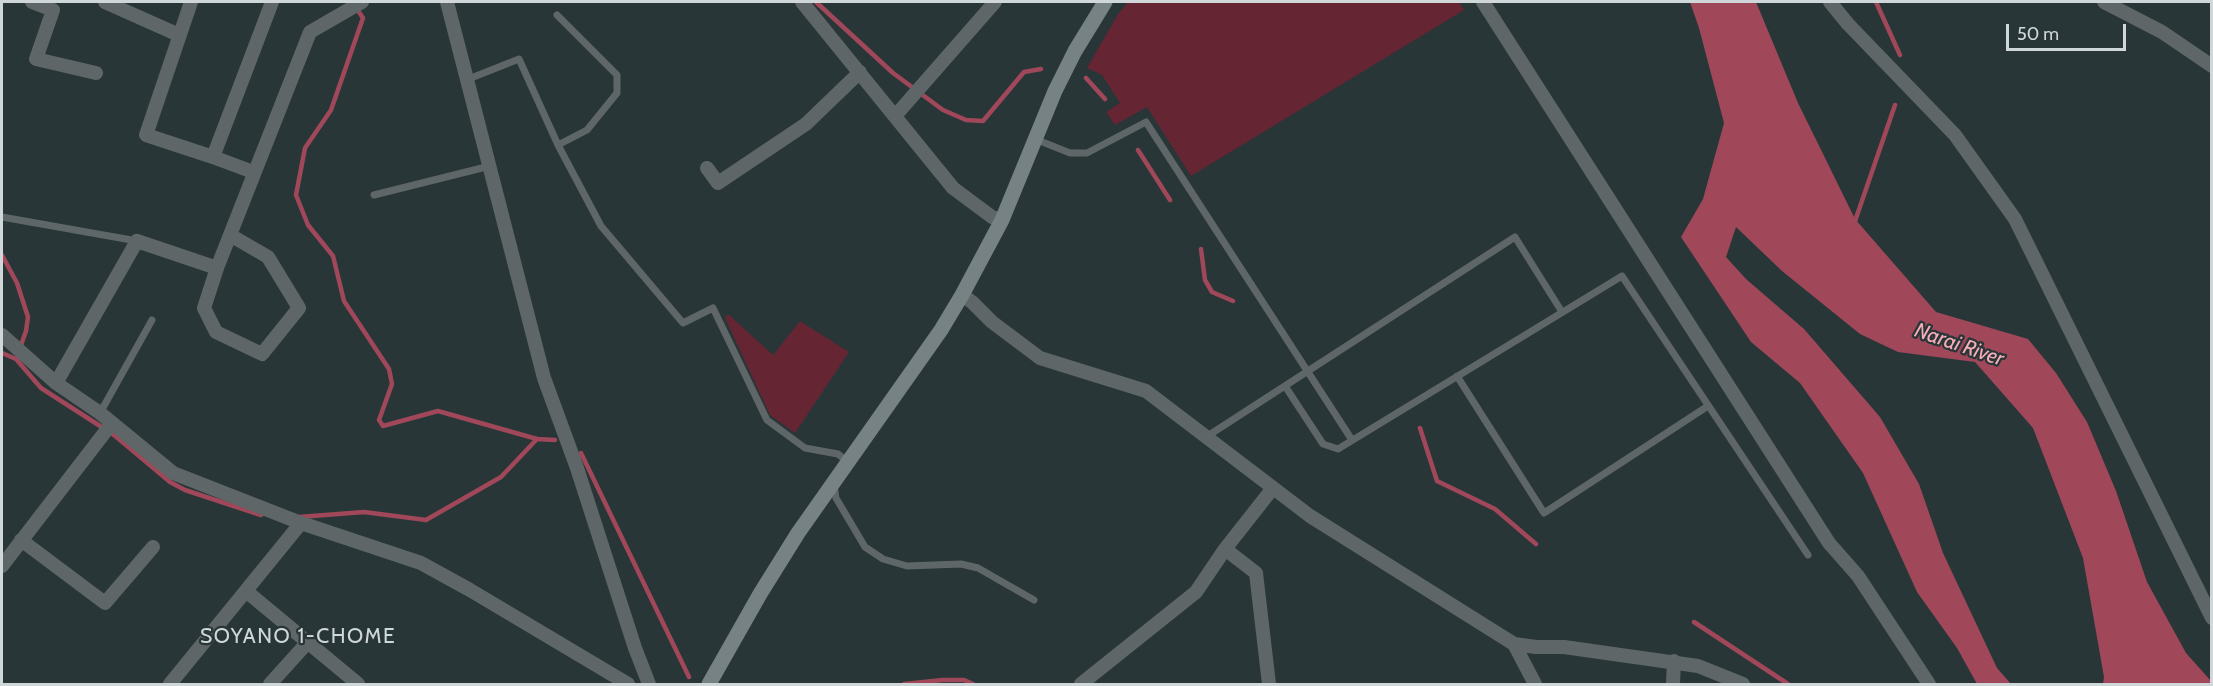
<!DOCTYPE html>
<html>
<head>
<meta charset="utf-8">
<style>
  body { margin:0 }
  #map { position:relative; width:2213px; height:686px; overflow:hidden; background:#283638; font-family:Cabin,sans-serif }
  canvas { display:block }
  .frame { position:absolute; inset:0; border:3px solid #cfd7d8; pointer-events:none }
  .scale { position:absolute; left:2006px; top:24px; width:120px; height:27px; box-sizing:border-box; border:3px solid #cfd7d8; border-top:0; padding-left:8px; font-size:18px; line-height:21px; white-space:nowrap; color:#cfd7d8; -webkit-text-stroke:4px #283638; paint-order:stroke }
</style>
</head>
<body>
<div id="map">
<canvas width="2213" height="686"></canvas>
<div class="frame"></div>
<div class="scale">50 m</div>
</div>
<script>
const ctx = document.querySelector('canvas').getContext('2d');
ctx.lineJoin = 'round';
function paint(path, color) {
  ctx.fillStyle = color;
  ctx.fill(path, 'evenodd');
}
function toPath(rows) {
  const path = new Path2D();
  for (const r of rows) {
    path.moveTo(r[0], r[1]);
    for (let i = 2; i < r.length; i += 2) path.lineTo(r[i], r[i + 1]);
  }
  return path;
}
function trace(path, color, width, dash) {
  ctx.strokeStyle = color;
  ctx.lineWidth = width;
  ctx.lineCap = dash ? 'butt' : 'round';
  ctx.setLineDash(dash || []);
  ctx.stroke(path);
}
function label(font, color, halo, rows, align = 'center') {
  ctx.font = font + ' Cabin,sans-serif';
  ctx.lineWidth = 4.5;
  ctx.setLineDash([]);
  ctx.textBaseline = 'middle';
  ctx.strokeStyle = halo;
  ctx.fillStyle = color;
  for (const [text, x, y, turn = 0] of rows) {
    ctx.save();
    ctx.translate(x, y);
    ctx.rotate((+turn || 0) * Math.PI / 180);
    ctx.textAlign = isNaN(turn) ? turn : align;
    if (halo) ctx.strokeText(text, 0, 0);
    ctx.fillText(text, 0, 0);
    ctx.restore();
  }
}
paint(toPath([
  [1128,2,1459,2,1464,10,1191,176,1147,107,1115,125,1106,112,1120,103,1102,75,1087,68,1118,14],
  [728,314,773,355,800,321,849,352,795,433,770,415,725,318]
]), '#652533');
paint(toPath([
  [1690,2,1756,2,1798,103,1855,219,1936,312,2028,339,2056,373,2087,422,2116,491,2147,582,2186,653,2211,681,2211,684,2103,684,2104,677,2083,558,2033,428,1975,362,1898,352,1860,334,1782,271,1736,227,1726,257,1746,279,1804,329,1880,417,1919,484,1943,553,1997,668,2011,684,1977,684,1957,648,1917,592,1863,473,1800,383,1751,342,1681,237,1703,199,1724,123,1699,28]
]), '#a0485a');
trace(toPath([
  [816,2,893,73,943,110,966,120,983,121,1024,72,1041,69],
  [1876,2,1900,55],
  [357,9,363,18,331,110,305,148,296,195,308,225,333,256,344,301,389,369,392,384,379,420,383,426,438,411,537,439,555,440],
  [1086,78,1105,99],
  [1138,150,1170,200],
  [1854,224,1895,105],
  [1201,249,1205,280,1212,292,1233,301],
  [2,255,17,283,28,317,26,331,20,348],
  [2,353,16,359,41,388,114,435,170,482,185,490,261,515],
  [1420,428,1437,481,1495,509,1536,544],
  [581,453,689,677],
  [299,517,364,512,426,520,501,477,537,439],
  [1694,622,1788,684],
  [904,684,943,680,964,680,973,684]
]), '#a0485a', 4.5);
trace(toPath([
  [557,15,617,75,617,93,587,130,558,145],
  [466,80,519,59,558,145,601,226,683,323,713,308,767,420,805,448,838,454,848,462],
  [1035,139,1070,153,1087,153,1146,122,1352,440],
  [374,195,490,166],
  [2,217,137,241],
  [1457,376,1544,513,1708,406],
  [1285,386,1323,444,1338,449,1622,276,1808,555],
  [100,413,152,320],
  [1206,437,1515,237,1562,312],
  [834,485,836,498,865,547,883,559,907,566,961,564,978,568,1034,600]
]), '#5f6667', 7);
trace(toPath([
  [32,2,53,10,36,59,96,73],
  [105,2,179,35],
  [191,2,146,135,213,157,272,2],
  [447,2,544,378,577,468,635,648,649,684],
  [802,2,953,188,992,217,1002,220],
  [1483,2,1829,543,1858,576,1929,684],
  [1830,2,1848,24,1955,135,2015,219,2212,618],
  [2104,2,2162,32,2212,66],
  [896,115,995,2],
  [213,157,253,172],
  [707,168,718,183,806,124,860,72],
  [230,235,310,32,362,2],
  [962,295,972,302,992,322,1040,358,1146,391,1310,516,1514,644,1536,647,1564,647,1698,666,1743,684],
  [2,335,56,383,100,413,173,473,301,523,421,563,470,590,628,684],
  [56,383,137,241,217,268,204,308,216,332,262,354,299,308,268,257,230,235,217,268],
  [21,540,105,603,153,547],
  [1225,549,1256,573,1269,684],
  [2,566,112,423],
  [246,591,358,684],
  [1514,644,1535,684],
  [170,684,301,523],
  [270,684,307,643],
  [1081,684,1196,592,1225,549,1273,488],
  [1673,684,1674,661]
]), '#5f6667', 14);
trace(toPath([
  [709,684,760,594,798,533,941,330,962,295,1002,220,1055,91,1075,51,1105,2]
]), '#778284', 15);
label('italic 21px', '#f7acb7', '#283638', [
  ["Narai River",1959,345,19]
]);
ctx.letterSpacing = '1.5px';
label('21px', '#cfd7d8', '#283638', [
  ["SOYANO 1-CHOME",298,637]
]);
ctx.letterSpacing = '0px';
</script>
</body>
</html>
